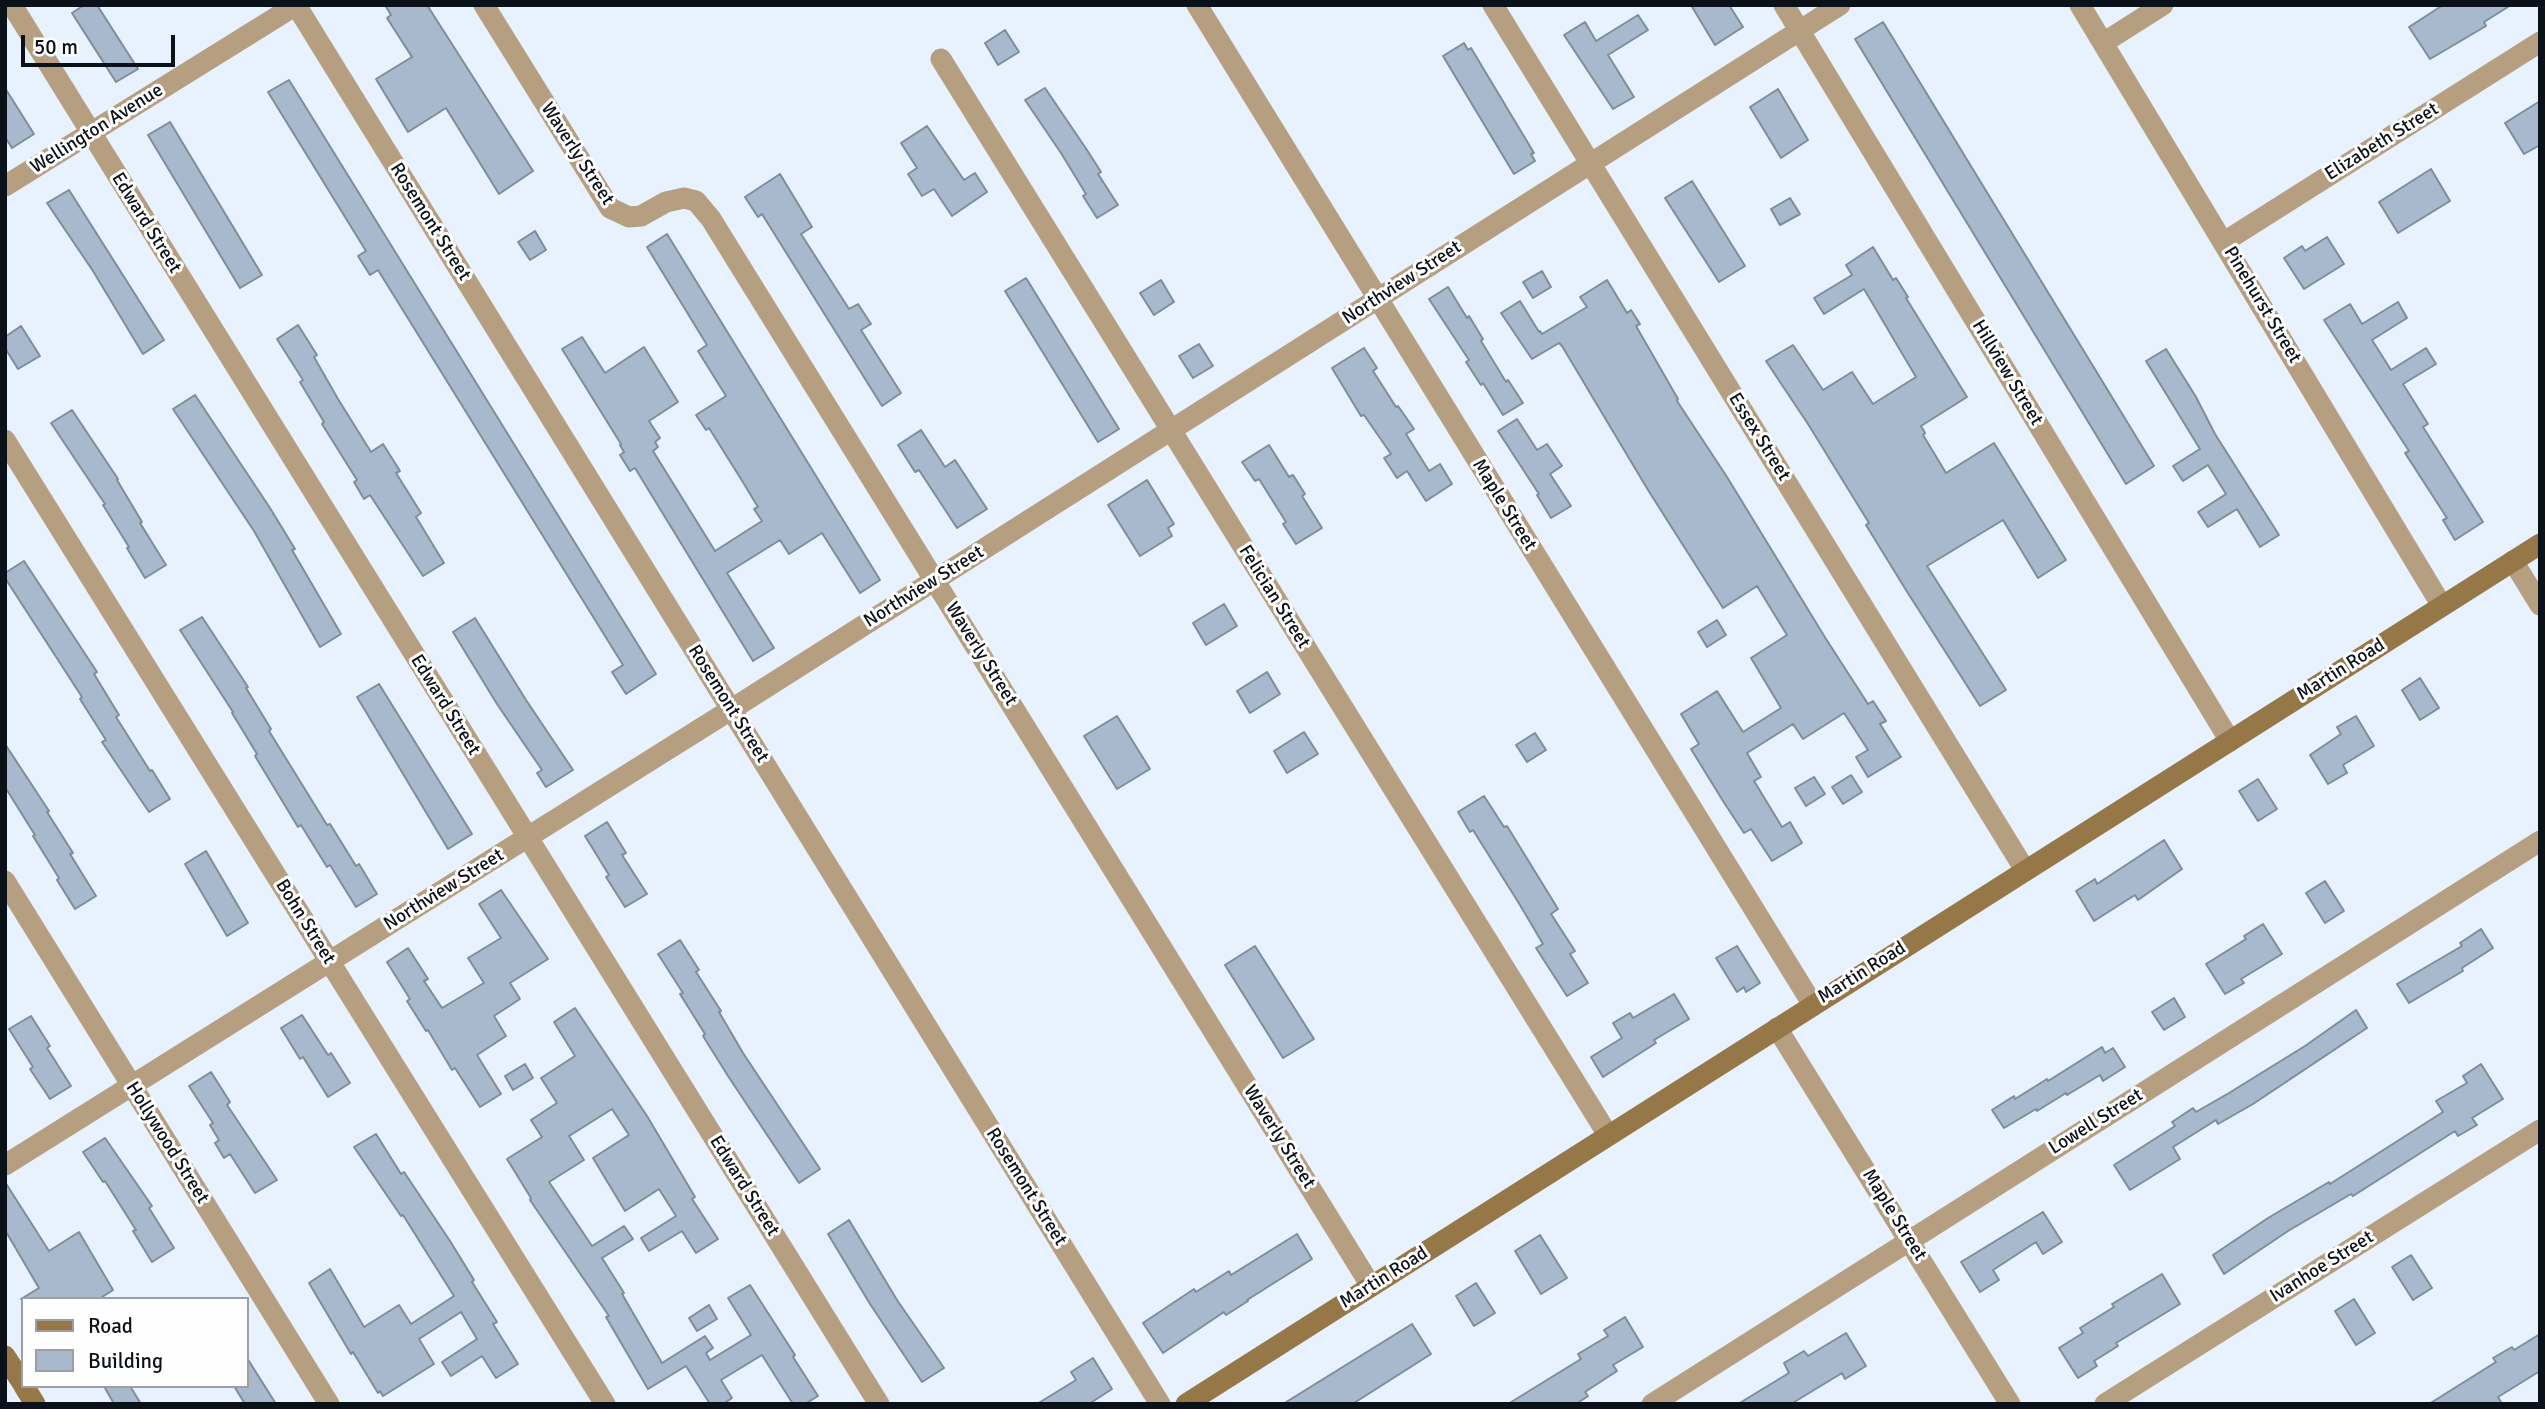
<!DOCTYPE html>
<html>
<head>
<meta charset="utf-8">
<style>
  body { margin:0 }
  #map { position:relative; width:2545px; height:1409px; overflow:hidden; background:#e8f2fe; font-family:Signika,sans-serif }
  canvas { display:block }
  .frame { position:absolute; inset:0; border:7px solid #0b1118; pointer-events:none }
  .legend { position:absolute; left:21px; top:1297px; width:228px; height:91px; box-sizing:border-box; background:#fefefe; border:2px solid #9d9fa2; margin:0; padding:9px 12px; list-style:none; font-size:21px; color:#0b1118 }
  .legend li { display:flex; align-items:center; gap:14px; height:35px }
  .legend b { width:35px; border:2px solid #9d9fa2 }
  .scale { position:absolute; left:21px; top:35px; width:154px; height:32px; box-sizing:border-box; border:4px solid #0b1118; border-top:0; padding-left:9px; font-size:21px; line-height:24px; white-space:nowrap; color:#0b1118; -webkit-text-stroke:5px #fefefe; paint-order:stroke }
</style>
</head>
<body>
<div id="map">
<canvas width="2545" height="1409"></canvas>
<div class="frame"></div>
<ul class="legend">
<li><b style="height:9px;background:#967747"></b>Road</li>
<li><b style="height:19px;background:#a9b9cd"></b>Building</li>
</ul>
<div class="scale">50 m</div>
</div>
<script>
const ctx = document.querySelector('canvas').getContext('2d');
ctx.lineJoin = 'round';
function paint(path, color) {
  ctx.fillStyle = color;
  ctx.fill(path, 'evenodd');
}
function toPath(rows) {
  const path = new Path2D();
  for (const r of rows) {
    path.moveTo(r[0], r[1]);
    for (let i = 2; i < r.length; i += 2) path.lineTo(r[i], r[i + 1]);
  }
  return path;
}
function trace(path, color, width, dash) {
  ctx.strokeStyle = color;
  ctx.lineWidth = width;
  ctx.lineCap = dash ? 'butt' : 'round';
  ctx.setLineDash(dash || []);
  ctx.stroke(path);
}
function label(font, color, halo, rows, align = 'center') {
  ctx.font = font + ' Signika,sans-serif';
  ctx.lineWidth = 6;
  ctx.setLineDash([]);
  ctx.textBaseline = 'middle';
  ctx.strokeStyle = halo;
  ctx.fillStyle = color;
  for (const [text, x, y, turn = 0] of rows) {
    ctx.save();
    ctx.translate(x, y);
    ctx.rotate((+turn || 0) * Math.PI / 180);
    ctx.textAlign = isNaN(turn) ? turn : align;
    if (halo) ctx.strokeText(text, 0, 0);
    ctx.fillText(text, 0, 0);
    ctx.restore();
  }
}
const building = toPath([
  [84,5,97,5,138,69,116,82,72,13,84,5],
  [385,5,427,5,533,171,499,194,446,108,408,132,376,79,412,57,387,18,391,15,385,5],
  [1691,5,1729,5,1743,27,1715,45,1691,5],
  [2443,5,2511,5,2484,22,2486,26,2430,59,2409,27,2443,5],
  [1638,15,1648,30,1608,55,1634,97,1613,109,1564,35,1585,22,1596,41,1638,15],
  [1883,22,2154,466,2126,484,1855,39,1883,22],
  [1005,30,1019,52,998,65,985,43,1005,30],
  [1464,43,1468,50,1471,48,1534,153,1531,154,1535,161,1514,174,1443,56,1464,43],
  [289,80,656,674,626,694,612,672,623,665,378,270,370,275,358,256,366,251,268,92,289,80],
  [5,88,34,134,12,148,5,137,5,88],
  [1045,88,1087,150,1101,172,1098,174,1118,205,1097,218,1083,196,1086,194,1061,153,1025,100,1045,88],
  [1778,89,1808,140,1781,158,1750,107,1778,89],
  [2540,101,2540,145,2524,154,2505,123,2540,101],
  [170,122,262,275,240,288,148,135,170,122],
  [927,126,964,180,975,173,987,192,952,216,934,189,922,196,908,174,917,168,901,143,927,126],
  [2431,169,2450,201,2398,233,2379,202,2431,169],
  [780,174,812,227,801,234,849,309,858,304,871,324,861,330,901,393,882,406,762,214,758,217,745,197,780,174],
  [1692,181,1745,266,1719,282,1665,198,1692,181],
  [69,190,164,340,143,354,93,271,47,203,69,190],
  [1790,198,1800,214,1780,225,1771,209,1790,198],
  [535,231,546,250,530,260,518,242,535,231],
  [667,234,880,580,860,593,822,533,789,554,780,540,727,573,774,648,753,661,635,468,630,471,620,455,624,452,620,445,621,444,562,349,582,337,605,373,644,347,678,402,649,421,660,438,655,442,658,447,653,451,715,551,762,521,754,509,758,507,741,479,709,428,706,430,696,415,726,396,698,351,707,345,647,247,667,234],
  [2327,237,2344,264,2304,289,2284,258,2302,246,2305,251,2327,237],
  [1873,247,1893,280,1896,278,1908,297,1906,298,1967,397,1921,426,1925,433,1923,435,1946,473,1994,443,2066,560,2038,578,2003,520,1927,566,2006,690,1980,706,1906,590,1866,525,1869,523,1808,424,1766,361,1793,345,1823,390,1852,372,1873,404,1916,377,1864,289,1824,314,1814,298,1852,275,1846,265,1873,247],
  [1542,271,1551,287,1533,298,1523,282,1542,271],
  [1026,278,1119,429,1098,442,1005,291,1026,278],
  [1161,280,1174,302,1154,315,1140,293,1161,280],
  [1607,280,1627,313,1631,310,1640,324,1636,326,1678,399,1677,401,1727,477,1826,639,1868,704,1873,701,1886,721,1880,724,1901,757,1868,777,1856,757,1868,750,1844,713,1803,739,1793,724,1747,753,1761,777,1754,781,1782,827,1790,822,1802,843,1772,861,1751,829,1744,833,1723,801,1691,749,1699,744,1681,714,1717,691,1743,732,1781,708,1751,658,1787,635,1757,586,1723,608,1648,490,1562,346,1559,343,1532,359,1501,313,1520,301,1539,332,1540,331,1542,334,1587,307,1580,297,1607,280],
  [1448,287,1467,318,1469,316,1483,339,1481,341,1506,382,1508,380,1523,403,1503,415,1483,383,1481,385,1466,362,1469,360,1429,299,1448,287],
  [2398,302,2407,318,2372,340,2391,370,2426,348,2436,364,2403,384,2428,424,2423,427,2483,522,2455,540,2443,520,2447,518,2405,453,2409,451,2324,320,2350,304,2362,324,2398,302],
  [298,325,317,355,314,357,338,399,371,452,383,444,400,471,396,473,421,513,416,517,444,563,423,576,370,495,364,499,354,482,357,480,322,424,324,422,300,382,303,380,277,339,298,325],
  [21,326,40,356,18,369,5,348,5,337,21,326],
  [1199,344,1213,366,1193,378,1179,356,1199,344],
  [1364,348,1377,368,1373,371,1396,407,1398,406,1414,429,1406,434,1429,471,1440,464,1452,484,1426,501,1407,471,1397,478,1384,458,1391,454,1364,415,1361,416,1332,368,1364,348],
  [2166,349,2196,397,2215,434,2279,535,2260,547,2237,509,2208,527,2198,512,2226,494,2208,465,2183,481,2173,466,2200,449,2146,361,2166,349],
  [195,395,270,508,295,549,292,550,341,634,320,647,254,531,173,409,195,395],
  [72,410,118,479,117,480,142,522,140,523,166,565,145,578,127,548,129,547,103,505,105,504,51,423,72,410],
  [1517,419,1537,450,1547,444,1562,466,1550,474,1571,506,1551,518,1537,495,1539,494,1498,431,1517,419],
  [921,430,945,467,955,460,987,509,957,528,919,470,915,472,898,445,921,430],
  [1269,445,1289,477,1293,475,1305,494,1302,496,1322,528,1296,544,1283,524,1286,522,1259,479,1255,481,1242,462,1269,445],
  [1147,480,1174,524,1168,528,1172,536,1140,556,1108,505,1147,480],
  [24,561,97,672,94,674,119,715,116,717,150,771,152,770,170,799,149,812,102,742,106,740,80,699,82,697,5,578,5,573,24,561],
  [1224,604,1237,626,1206,645,1193,623,1224,604],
  [202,617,248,687,246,688,271,729,269,731,327,825,330,824,356,866,359,864,377,894,356,907,330,865,327,867,301,825,298,827,255,756,257,754,232,713,233,712,180,630,202,617],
  [475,618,526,700,573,770,546,787,537,773,542,770,497,704,453,632,475,618],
  [1717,620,1726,635,1707,647,1698,632,1717,620],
  [1267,672,1280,694,1250,713,1237,691,1267,672],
  [2420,678,2439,708,2420,720,2402,690,2420,678],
  [379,684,472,834,448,849,357,697,379,684],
  [1117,716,1150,769,1117,789,1084,736,1117,716],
  [2356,716,2374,746,2343,765,2347,773,2328,784,2310,755,2341,734,2337,727,2356,716],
  [1304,732,1318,754,1287,773,1274,751,1304,732],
  [1535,733,1546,750,1527,762,1516,745,1535,733],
  [5,744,49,811,47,812,73,853,70,854,96,896,75,909,57,880,59,878,33,836,35,835,5,787,5,744],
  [1851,775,1862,792,1843,804,1832,787,1851,775],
  [1814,777,1825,794,1806,806,1795,788,1814,777],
  [2258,779,2277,809,2258,821,2239,791,2258,779],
  [1484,796,1504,827,1507,826,1558,909,1551,914,1575,951,1570,954,1588,983,1567,996,1536,948,1543,944,1520,905,1473,830,1470,832,1458,812,1484,796],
  [607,822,626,853,622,855,647,894,625,907,606,877,609,875,585,836,607,822],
  [2164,840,2182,869,2138,900,2135,895,2094,921,2076,891,2095,879,2097,884,2164,840],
  [206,851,248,923,227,936,185,864,206,851],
  [2325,881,2344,911,2325,923,2306,893,2325,881],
  [501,890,548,959,510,983,520,999,494,1016,506,1036,477,1055,501,1094,480,1107,455,1068,452,1070,428,1030,426,1031,407,1001,410,999,387,962,408,948,428,979,424,981,442,1008,484,983,468,958,501,938,479,904,501,890],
  [2263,924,2282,954,2241,979,2244,983,2225,994,2206,964,2246,939,2244,936,2263,924],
  [2481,929,2493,948,2462,968,2463,971,2409,1003,2397,984,2462,946,2460,943,2481,929],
  [680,940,699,970,696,972,721,1011,719,1012,743,1053,820,1169,799,1183,728,1076,703,1036,705,1034,680,994,683,993,658,954,680,940],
  [1255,946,1314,1039,1283,1058,1225,965,1255,946],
  [1737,946,1760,983,1746,992,1744,987,1737,992,1716,958,1737,946],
  [1674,994,1689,1019,1654,1040,1656,1043,1603,1077,1591,1057,1622,1038,1613,1023,1630,1013,1633,1018,1674,994],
  [2174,998,2185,1017,2164,1030,2152,1012,2174,998],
  [575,1008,647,1116,695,1197,692,1199,718,1239,696,1253,682,1231,649,1251,641,1238,676,1216,659,1189,625,1211,593,1158,629,1135,612,1109,569,1136,584,1160,549,1182,592,1246,624,1226,633,1239,602,1258,624,1293,622,1294,662,1363,705,1336,713,1348,706,1353,710,1360,751,1335,728,1298,750,1285,795,1355,793,1357,818,1396,805,1404,793,1404,762,1355,721,1380,732,1398,723,1404,710,1404,686,1366,648,1389,606,1317,609,1316,530,1200,531,1198,507,1159,542,1137,531,1120,557,1103,541,1078,575,1056,554,1022,575,1008],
  [2356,1010,2367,1028,2253,1104,2218,1124,2216,1120,2173,1147,2180,1159,2130,1190,2114,1165,2175,1126,2172,1122,2193,1108,2196,1112,2229,1093,2305,1046,2356,1010],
  [302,1015,328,1055,331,1053,350,1083,328,1097,303,1057,300,1059,281,1028,302,1015],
  [31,1016,50,1046,47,1048,71,1086,50,1099,30,1069,33,1067,9,1029,31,1016],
  [2102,1047,2105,1053,2113,1048,2125,1067,2103,1081,2100,1075,2067,1095,2066,1093,2037,1111,2036,1109,2004,1128,1992,1110,2014,1096,2015,1099,2047,1079,2048,1081,2102,1047],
  [525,1064,533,1078,513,1090,505,1076,525,1064],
  [2481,1064,2503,1099,2472,1118,2477,1125,2458,1136,2455,1131,2353,1196,2351,1194,2288,1231,2224,1274,2213,1255,2268,1218,2329,1182,2330,1184,2443,1112,2436,1101,2467,1083,2463,1076,2481,1064],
  [211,1072,230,1102,227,1105,277,1180,255,1193,230,1154,224,1158,215,1143,219,1140,210,1125,213,1123,189,1086,211,1072],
  [376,1134,401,1174,404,1172,450,1241,474,1280,472,1282,497,1322,493,1324,518,1364,496,1378,482,1356,451,1376,442,1362,477,1339,461,1312,419,1339,434,1364,383,1396,380,1391,378,1393,353,1352,351,1354,309,1283,330,1269,364,1327,399,1305,411,1324,454,1296,403,1215,401,1216,354,1147,376,1134],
  [105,1138,152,1206,149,1208,174,1248,152,1262,133,1231,136,1230,105,1181,103,1182,83,1152,105,1138],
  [5,1182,49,1251,79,1232,113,1290,99,1299,21,1299,39,1288,5,1230,5,1182],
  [2043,1212,2062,1242,2043,1254,2036,1242,1993,1270,1999,1280,1980,1292,1961,1262,2043,1212],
  [849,1220,897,1300,944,1368,922,1382,870,1304,828,1234,849,1220],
  [1297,1234,1312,1259,1247,1300,1248,1301,1226,1315,1224,1312,1163,1353,1143,1323,1194,1289,1196,1292,1229,1271,1231,1275,1297,1234],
  [1540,1235,1567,1278,1541,1294,1515,1251,1540,1235],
  [2411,1255,2432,1288,2413,1300,2392,1267,2411,1255],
  [2162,1274,2180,1304,2116,1343,2118,1346,2094,1361,2097,1366,2078,1378,2059,1348,2083,1333,2080,1328,2114,1307,2112,1304,2162,1274],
  [1476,1283,1495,1313,1474,1326,1456,1296,1476,1283],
  [2354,1299,2375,1333,2356,1345,2335,1311,2354,1299],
  [709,1305,717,1319,697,1331,689,1318,709,1305],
  [1625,1317,1643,1347,1613,1365,1617,1371,1585,1392,1588,1396,1576,1404,1508,1404,1581,1359,1578,1354,1608,1336,1604,1330,1625,1317],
  [1412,1324,1431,1354,1362,1398,1352,1404,1283,1404,1412,1324],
  [1846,1333,1866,1366,1845,1379,1842,1373,1791,1404,1738,1404,1789,1373,1784,1363,1804,1351,1808,1356,1846,1333],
  [2540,1334,2540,1371,2498,1397,2502,1404,2429,1404,2496,1362,2493,1358,2512,1347,2514,1350,2540,1334],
  [247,1358,276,1404,245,1404,234,1386,247,1386,247,1358],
  [1093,1358,1112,1389,1089,1404,1037,1404,1076,1380,1071,1372,1093,1358],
  [104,1386,130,1386,141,1404,114,1404,104,1386]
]);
paint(building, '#a9b9cd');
trace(building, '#7d8c9e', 2);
trace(toPath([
  [12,5,879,1404],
  [296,5,1160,1404],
  [484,5,610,208,629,217,641,216,666,202,684,198,696,201,711,219,1371,1286],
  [1197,5,1813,1005],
  [1493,5,2025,870],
  [1784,5,2230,741],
  [2080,5,2442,606],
  [2103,43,2163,5],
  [941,59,1608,1135],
  [5,186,296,5],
  [2224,242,2540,42],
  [5,440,605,1404],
  [2513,561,2540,605],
  [5,881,329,1404],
  [1777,1028,2010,1404],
  [5,1165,732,709,1840,5],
  [1652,1404,2540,841],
  [2105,1404,2540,1130]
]), '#b59f80', 21);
trace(toPath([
  [5,1356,23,1384],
  [24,1386,35,1404],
  [1186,1404,2540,544]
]), '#967747', 21);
label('19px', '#0b1118', '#fefefe', [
  ["Wellington Avenue",97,129,-32],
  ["Elizabeth Street",2382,142,-32],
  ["Waverly Street",577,154,57],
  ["Rosemont Street",430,222,58],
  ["Edward Street",146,223,58],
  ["Northview Street",1402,283,-33],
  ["Pinehurst Street",2262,305,59],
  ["Hillview Street",2007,373,59],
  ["Essex Street",1759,437,58],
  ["Maple Street",1504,505,58],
  ["Northview Street",924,587,-32],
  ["Felician Street",1274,597,58],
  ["Waverly Street",981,654,58],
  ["Martin Road",2341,670,-32],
  ["Rosemont Street",728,704,58],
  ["Edward Street",445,705,58],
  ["Northview Street",444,890,-32],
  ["Bohn Street",305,922,58],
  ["Martin Road",1862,973,-32],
  ["Lowell Street",2096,1122,-32],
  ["Waverly Street",1279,1137,58],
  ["Hollywood Street",167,1143,58],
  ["Edward Street",744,1186,58],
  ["Rosemont Street",1026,1187,58],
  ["Maple Street",1894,1215,58],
  ["Ivanhoe Street",2322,1267,-32],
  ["Martin Road",1384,1278,-32]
]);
</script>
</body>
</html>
